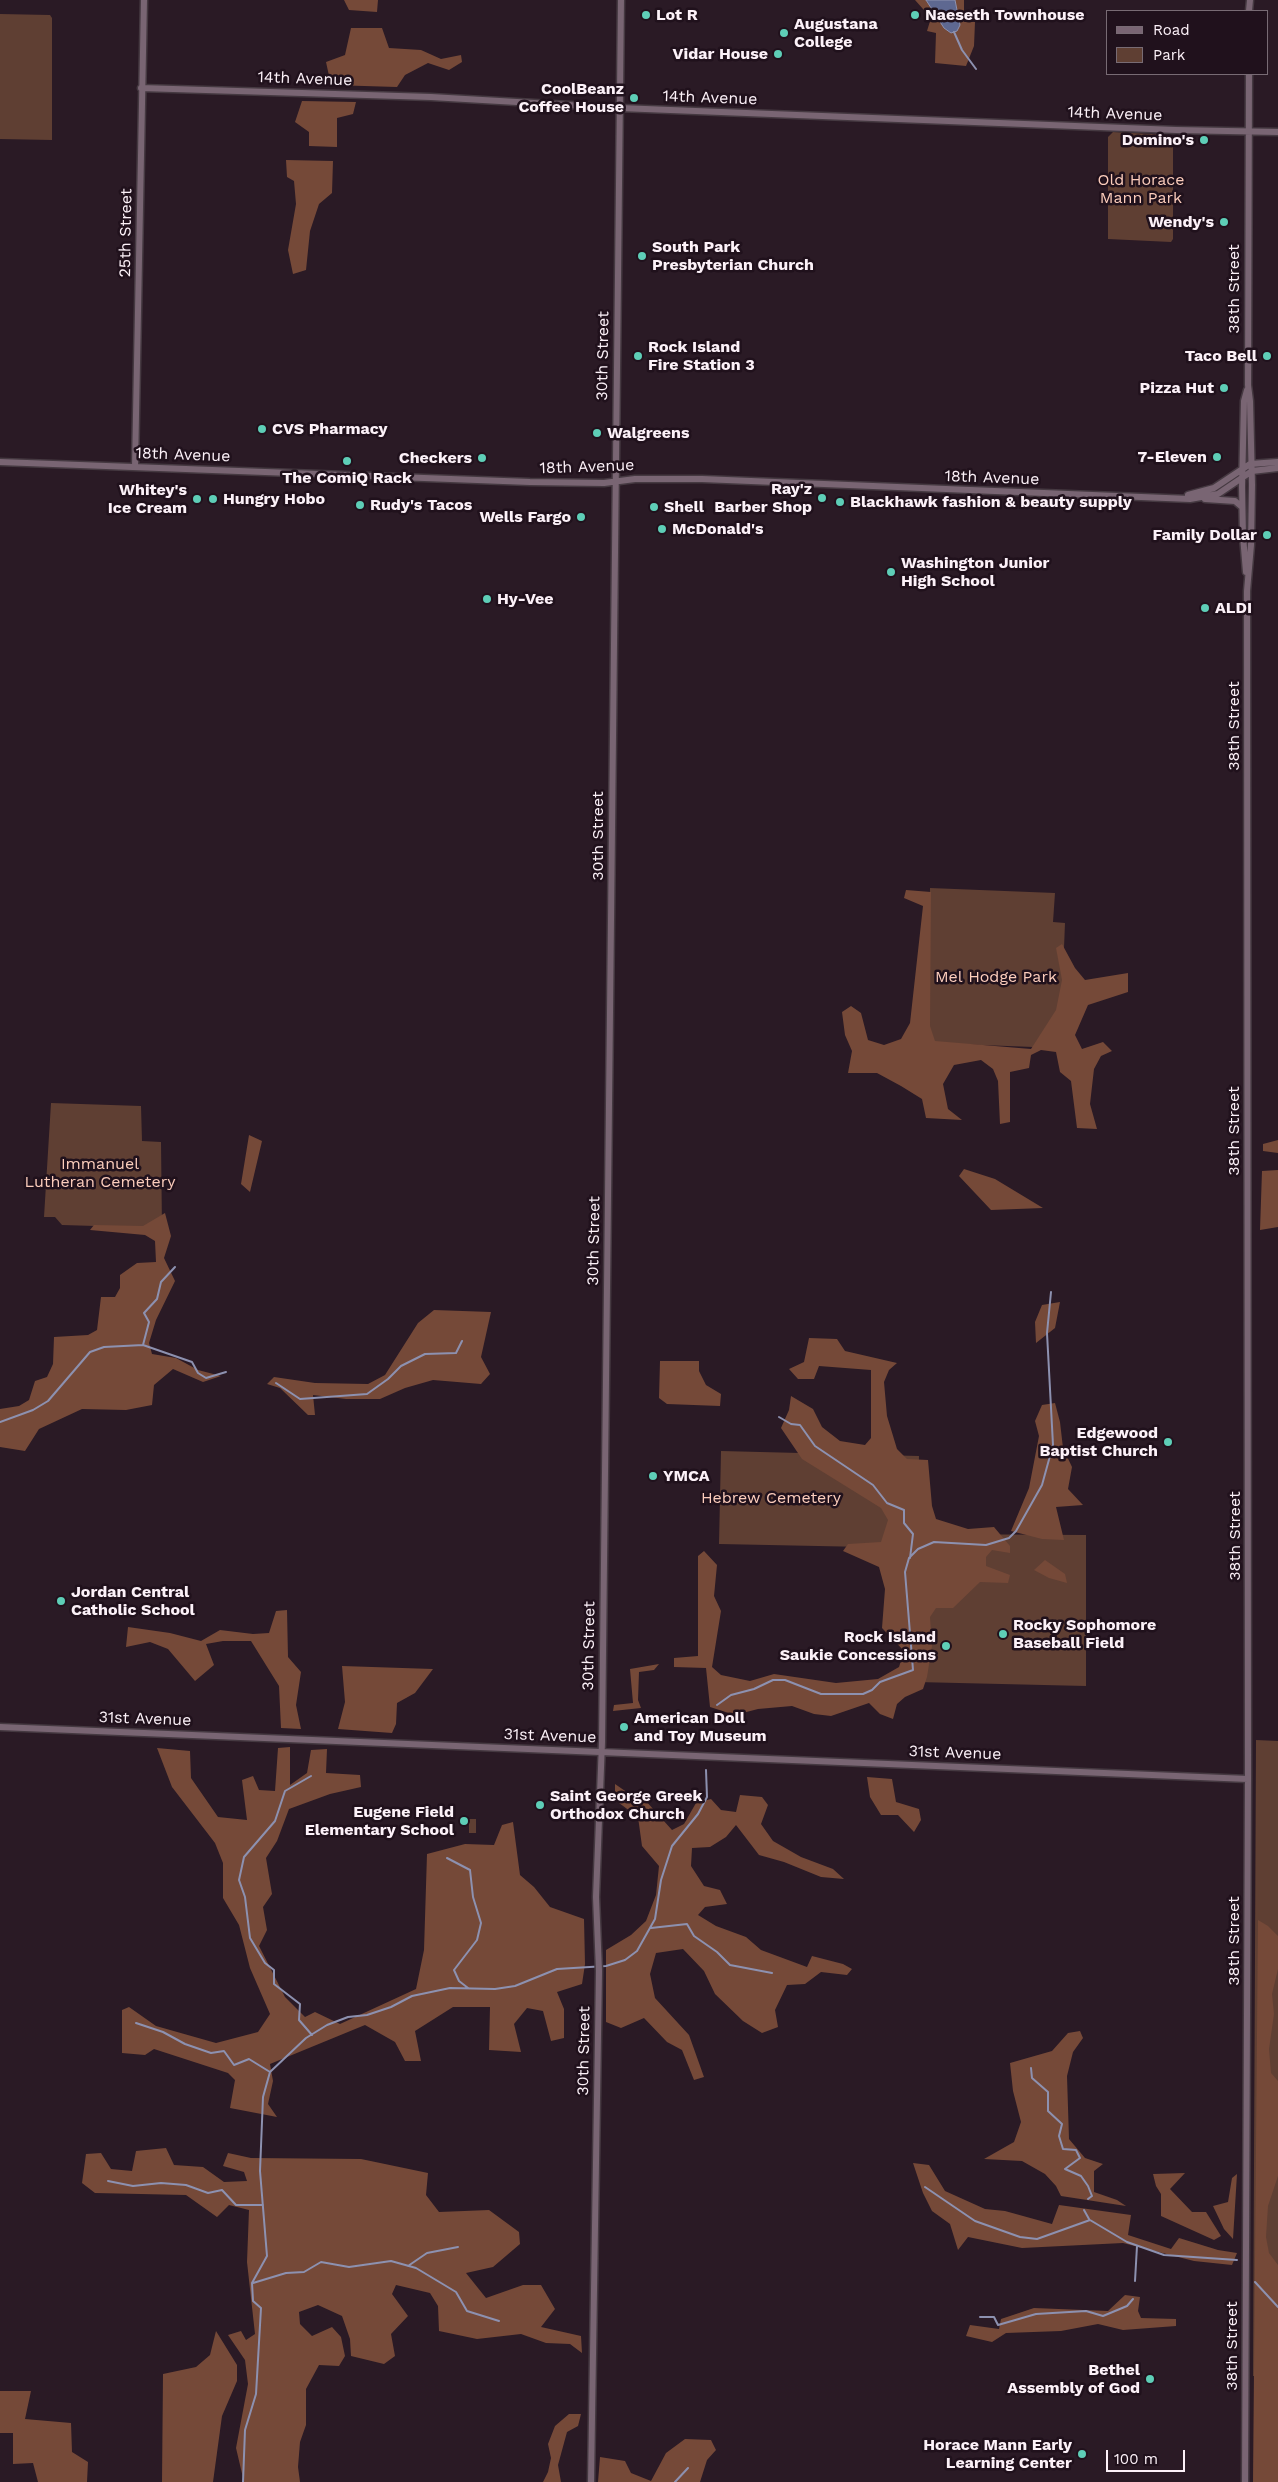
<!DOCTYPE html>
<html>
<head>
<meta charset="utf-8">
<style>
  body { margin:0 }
  #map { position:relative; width:1278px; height:2482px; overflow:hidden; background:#2a1a25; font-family:"Work Sans",sans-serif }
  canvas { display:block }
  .legend { position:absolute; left:1106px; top:10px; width:162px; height:65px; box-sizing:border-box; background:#20111c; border:1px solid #786b74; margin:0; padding:6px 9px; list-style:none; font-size:15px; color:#fcf1f8 }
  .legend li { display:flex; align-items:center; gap:10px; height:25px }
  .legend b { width:25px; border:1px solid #786b74 }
  .scale { position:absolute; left:1106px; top:2450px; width:79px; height:22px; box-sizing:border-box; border:2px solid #fcf1f8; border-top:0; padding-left:6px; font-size:15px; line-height:18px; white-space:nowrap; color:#fcf1f8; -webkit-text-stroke:4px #20111c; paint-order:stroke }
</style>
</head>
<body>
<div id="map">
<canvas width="1278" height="2482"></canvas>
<ul class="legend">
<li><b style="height:6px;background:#796573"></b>Road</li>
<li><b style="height:14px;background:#5f3f33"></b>Park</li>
</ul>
<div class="scale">100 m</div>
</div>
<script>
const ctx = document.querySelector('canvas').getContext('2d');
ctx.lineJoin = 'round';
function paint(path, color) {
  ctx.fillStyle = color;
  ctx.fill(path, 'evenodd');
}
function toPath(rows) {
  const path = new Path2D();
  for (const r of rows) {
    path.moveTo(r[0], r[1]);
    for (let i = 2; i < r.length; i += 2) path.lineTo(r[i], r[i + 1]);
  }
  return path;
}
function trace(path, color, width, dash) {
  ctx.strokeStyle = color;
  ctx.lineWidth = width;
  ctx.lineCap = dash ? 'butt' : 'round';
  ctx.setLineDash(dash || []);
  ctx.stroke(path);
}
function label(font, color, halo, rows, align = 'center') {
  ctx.font = font + ' "Work Sans",sans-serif';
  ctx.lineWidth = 5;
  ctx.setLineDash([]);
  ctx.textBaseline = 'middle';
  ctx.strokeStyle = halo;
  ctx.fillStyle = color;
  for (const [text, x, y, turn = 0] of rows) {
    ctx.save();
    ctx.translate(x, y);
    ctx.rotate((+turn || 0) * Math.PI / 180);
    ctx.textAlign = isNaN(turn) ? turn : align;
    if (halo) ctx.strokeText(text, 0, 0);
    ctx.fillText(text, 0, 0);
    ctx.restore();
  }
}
paint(toPath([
  [0,14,50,15,52,18,52,140,0,139],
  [1113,132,1169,135,1173,138,1173,239,1171,242,1108,239,1108,137],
  [930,888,1055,893,1053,922,1065,923,1060,1048,928,1043],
  [51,1103,141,1106,142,1141,161,1142,162,1228,62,1225,55,1217,44,1217],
  [721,1451,919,1456,917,1534,1086,1535,1086,1686,916,1682,916,1548,719,1544],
  [1256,1740,1278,1741,1278,2377,1253,2376],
  [469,1819,476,1819,476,1833,469,1833]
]), '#5f3f33');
paint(toPath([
  [344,0,378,0,377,12,349,10],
  [915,0,964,0,964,22,975,22,974,46,966,66,935,63,936,33,927,31,931,18],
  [351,28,382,28,389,48,421,50,441,59,461,55,462,62,449,70,428,63,405,75,397,87,331,85,326,62,345,55],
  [302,101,356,102,353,114,337,118,337,147,309,146,309,132,295,122],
  [286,160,333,161,332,193,319,204,310,231,306,270,293,274,288,250,296,204,294,181,287,177],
  [906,890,931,892,930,1026,935,1041,1031,1049,1056,1010,1062,980,1056,948,1062,944,1075,968,1085,980,1128,973,1128,992,1088,1005,1075,1035,1082,1049,1103,1042,1112,1051,1101,1056,1094,1069,1090,1104,1097,1129,1077,1128,1071,1081,1060,1072,1056,1052,1041,1050,1031,1055,1029,1068,1010,1072,1010,1122,1000,1124,998,1081,993,1069,981,1060,954,1065,943,1084,948,1109,962,1120,926,1118,922,1099,901,1086,877,1073,848,1073,852,1051,845,1035,842,1012,851,1006,861,1013,868,1040,884,1045,901,1039,910,1023,923,906,904,898],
  [249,1135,262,1141,250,1192,241,1184],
  [1278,1140,1278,1153,1263,1151,1263,1144],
  [964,1169,995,1179,1043,1208,991,1210,959,1176],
  [1278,1170,1278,1227,1260,1230,1262,1171],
  [165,1213,171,1236,164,1258,175,1281,156,1320,149,1343,152,1354,176,1358,198,1370,221,1376,203,1382,173,1369,154,1385,152,1405,126,1410,82,1409,39,1429,25,1451,0,1447,0,1409,19,1406,29,1400,35,1381,47,1377,53,1364,54,1337,88,1335,97,1330,101,1297,115,1297,120,1288,120,1275,137,1263,156,1262,155,1241,145,1235,90,1230,94,1225,143,1226],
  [1060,1302,1055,1328,1036,1343,1035,1322,1042,1305],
  [434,1310,491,1312,481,1357,490,1374,481,1384,433,1380,405,1388,380,1399,346,1399,313,1395,315,1415,308,1415,280,1388,267,1384,274,1377,315,1383,368,1384,385,1375,418,1323],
  [809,1338,837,1339,845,1351,897,1363,889,1370,884,1382,887,1416,897,1449,907,1459,928,1460,932,1506,936,1519,968,1529,994,1527,1010,1546,1010,1553,992,1550,986,1557,986,1566,1010,1575,1008,1583,980,1582,953,1608,936,1608,930,1617,932,1646,927,1677,923,1689,905,1697,897,1704,893,1719,880,1714,869,1703,831,1716,814,1714,792,1706,758,1709,735,1715,710,1707,706,1668,674,1667,674,1658,698,1656,698,1556,704,1551,717,1565,714,1596,721,1611,712,1667,721,1675,750,1681,774,1674,836,1683,878,1679,899,1667,904,1651,882,1628,885,1589,879,1567,843,1551,848,1544,881,1542,888,1520,881,1508,802,1459,781,1428,789,1410,791,1396,813,1409,822,1427,840,1441,865,1445,871,1438,871,1370,819,1366,814,1379,798,1379,789,1369,804,1362],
  [660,1361,699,1361,699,1371,706,1385,721,1394,720,1406,667,1404,659,1398],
  [1055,1403,1060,1422,1063,1448,1072,1467,1068,1489,1083,1505,1056,1507,1064,1540,1042,1539,1011,1531,1029,1488,1039,1436,1035,1421,1042,1405],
  [1045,1560,1065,1574,1067,1583,1049,1578,1034,1570],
  [287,1610,288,1657,301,1672,296,1705,301,1729,281,1728,279,1686,251,1641,223,1641,206,1644,214,1665,195,1681,168,1649,150,1642,126,1647,128,1627,170,1633,201,1641,220,1630,253,1634,269,1633,276,1611],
  [659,1664,654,1670,639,1672,638,1700,641,1708,613,1711,614,1705,633,1703,630,1669],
  [342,1666,433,1669,415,1693,397,1703,396,1724,392,1733,338,1729,345,1702],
  [290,1747,290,1785,307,1773,311,1750,327,1749,326,1773,360,1775,361,1787,330,1794,289,1809,277,1841,266,1858,272,1894,263,1907,267,1930,259,1946,285,1997,305,2017,315,2012,340,2024,416,1989,424,1950,427,1854,465,1844,494,1845,502,1825,513,1822,520,1875,534,1887,550,1907,584,1919,585,1964,582,1984,557,1992,564,2009,564,2038,551,2041,543,2011,527,2008,514,2024,521,2052,489,2050,490,2007,453,2007,415,2031,421,2061,405,2061,395,2042,365,2025,270,2064,273,2081,268,2104,277,2117,230,2108,235,2080,228,2073,154,2049,145,2055,122,2053,122,2010,129,2007,156,2026,216,2043,258,2032,270,2014,250,1968,239,1925,223,1898,223,1863,215,1843,172,1787,157,1748,190,1751,191,1778,218,1817,247,1820,242,1780,253,1776,259,1790,275,1791,278,1748],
  [867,1777,892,1779,896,1802,919,1809,921,1820,914,1832,898,1815,881,1815,870,1797],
  [615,1784,631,1795,645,1800,672,1830,684,1824,696,1803,711,1799,721,1810,736,1812,740,1795,762,1797,768,1805,761,1824,773,1841,801,1857,833,1869,844,1879,821,1877,784,1862,759,1855,736,1825,726,1837,710,1847,692,1848,691,1866,704,1886,720,1890,727,1904,705,1907,698,1915,716,1926,746,1937,761,1950,807,1967,812,1956,843,1964,852,1969,847,1975,821,1972,805,1984,787,1985,775,2010,778,2027,762,2033,743,2021,715,1994,704,1971,683,1949,656,1953,650,1974,655,1998,689,2035,704,2077,694,2080,682,2050,667,2042,644,2018,621,2028,606,2022,606,1950,631,1935,646,1921,656,1895,659,1866,642,1846,638,1817,615,1800],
  [1258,1920,1268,1926,1278,1936,1278,1969,1272,1994,1274,2014,1269,2049,1271,2073,1278,2081,1278,2176,1268,2206,1266,2237,1269,2253,1278,2265,1278,2482,1253,2482],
  [1080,2031,1083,2038,1073,2052,1067,2076,1069,2139,1085,2158,1103,2164,1094,2171,1094,2192,1117,2200,1126,2206,1061,2196,1056,2186,1045,2174,1022,2161,984,2159,1014,2142,1021,2122,1013,2091,1010,2063,1052,2051,1068,2033],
  [166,2148,174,2165,203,2167,224,2182,247,2181,244,2172,223,2166,228,2153,251,2158,361,2159,428,2173,426,2195,439,2212,489,2210,519,2232,520,2244,493,2267,466,2273,486,2298,523,2285,541,2285,555,2309,541,2327,581,2336,582,2353,570,2344,546,2343,521,2334,477,2339,439,2331,438,2306,430,2293,396,2285,392,2294,408,2316,391,2334,395,2356,384,2364,351,2356,350,2339,342,2316,318,2305,299,2312,300,2324,312,2336,332,2327,341,2337,345,2356,339,2366,319,2365,306,2389,306,2425,300,2442,298,2467,300,2482,244,2482,236,2448,248,2384,245,2360,228,2335,241,2331,246,2340,255,2334,247,2262,249,2210,229,2205,217,2217,186,2195,95,2193,82,2183,86,2154,101,2153,111,2169,132,2171,136,2151],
  [913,2163,929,2165,945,2191,985,2209,1005,2211,1052,2224,1059,2205,1131,2215,1128,2235,1171,2249,1179,2238,1218,2250,1237,2253,1232,2265,1194,2261,1123,2243,1022,2248,968,2237,958,2250,950,2224,932,2211,923,2193],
  [1185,2173,1170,2189,1192,2212,1206,2212,1221,2236,1214,2240,1161,2216,1161,2194,1156,2186,1153,2174],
  [1237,2174,1233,2239,1224,2229,1213,2206,1228,2202,1232,2178],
  [1125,2295,1140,2297,1138,2311,1141,2318,1176,2319,1176,2326,1123,2330,1098,2324,1061,2331,1006,2333,992,2342,966,2336,970,2325,999,2329,1001,2319,1034,2308,1108,2311],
  [216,2331,237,2365,237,2381,222,2416,213,2482,162,2482,163,2374,196,2367,210,2355],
  [0,2391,31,2391,25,2419,71,2423,72,2452,88,2462,87,2482,38,2482,33,2463,13,2464,13,2433,0,2433],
  [569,2414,581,2414,578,2426,567,2432,558,2465,561,2482,543,2482,548,2472,551,2458,548,2444,555,2426],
  [685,2439,711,2440,716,2450,707,2460,700,2482,598,2482,600,2457,625,2461,631,2473,651,2481,666,2453]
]), '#754938');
const water = toPath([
  [926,0,955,0,960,25,957,31,951,33,944,28,926,0]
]);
paint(water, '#5e6891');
trace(water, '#8d91b0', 1);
trace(toPath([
  [954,32,962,50,976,69],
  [143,1345,192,1362,198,1373,206,1378,226,1372],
  [276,1383,300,1399,367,1394,388,1379,401,1366,425,1354,456,1353,462,1341],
  [779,1417,791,1424,800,1425,815,1446,873,1485,887,1503,904,1510,904,1523,913,1534,910,1558],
  [0,1422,33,1410,48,1401,90,1352,104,1347,143,1345,149,1322,144,1313,157,1299,161,1282,175,1267],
  [717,1705,731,1695,754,1689,773,1680,785,1680,821,1694,863,1694,872,1690,880,1682,913,1670,905,1572,909,1558,918,1549,934,1542,986,1545,1009,1538,1016,1531,1042,1485,1053,1445,1047,1333,1051,1292],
  [311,1776,285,1791,275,1821,244,1857,239,1880,245,1897,250,1938,265,1963,274,1970,274,1984,300,2004,299,2020,312,2035],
  [447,1858,470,1870,473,1897,481,1923,477,1940,454,1970,459,1981,468,1988],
  [651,1928,687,1924,694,1936,717,1952,730,1965,772,1973],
  [136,2023,163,2032,185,2044,211,2053,224,2051,234,2065,249,2059,270,2072],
  [1031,2068,1032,2078,1048,2092,1048,2111,1062,2124,1059,2136,1063,2149,1076,2150,1080,2158,1065,2169,1081,2176,1088,2186,1092,2196,1088,2199],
  [108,2181,133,2186,161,2183,186,2185,208,2193,222,2190,236,2205,263,2205],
  [925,2187,975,2221,1020,2237,1037,2239,1090,2220,1127,2242,1164,2255,1237,2260],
  [1084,2210,1089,2219],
  [408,2266,427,2253,458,2247],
  [1135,2281,1137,2246],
  [1255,2282,1278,2307],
  [253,2283,286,2273,304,2272,321,2262,349,2267,391,2261,416,2268,456,2292,467,2311,499,2321],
  [980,2317,994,2317,998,2325,1036,2314,1086,2311,1103,2316,1127,2306,1133,2299],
  [243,2482,245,2430,256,2394,261,2308,253,2301,252,2283,267,2256,260,2171,263,2097,270,2072,306,2038,327,2025,348,2017,367,2015,391,2007,412,1996,450,1988,495,1989,515,1986,557,1969,606,1966,625,1960,637,1951,655,1919,661,1880,672,1846,698,1814,707,1797,706,1770],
  [675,2482,688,2468]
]), '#8d91b0', 2);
const minor = toPath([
  [1249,11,1250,0],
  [141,88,431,97,620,108,1176,130,1278,132],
  [0,462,530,482,604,483,635,479,702,479,1190,499,1218,494,1252,471,1278,468],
  [135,467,144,0],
  [1188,495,1214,488,1250,464,1278,462],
  [1205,499,1235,501,1242,507],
  [1246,572,1243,536,1242,487,1244,401,1247,390],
  [0,1727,1248,1779],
  [591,2482,599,1971,596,1897,602,1742,605,1472,621,0],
  [1245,2482,1248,1779,1247,591,1251,545,1252,485,1250,401,1248,385,1249,74]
]);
trace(minor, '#453941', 9);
trace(minor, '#796573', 6);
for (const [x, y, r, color] of [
  [646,15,5,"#5eceb7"],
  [915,15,5,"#5eceb7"],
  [784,33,5,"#5eceb7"],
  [778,54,5,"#5eceb7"],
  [634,98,5,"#5eceb7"],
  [1204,140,5,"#5eceb7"],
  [1224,222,5,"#5eceb7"],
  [642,256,5,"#5eceb7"],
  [638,356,5,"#5eceb7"],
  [1267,356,5,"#5eceb7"],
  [1224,388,5,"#5eceb7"],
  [262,429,5,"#5eceb7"],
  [597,433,5,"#5eceb7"],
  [1217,457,5,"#5eceb7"],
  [482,458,5,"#5eceb7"],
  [347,461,5,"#5eceb7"],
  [822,498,5,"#5eceb7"],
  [197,499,5,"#5eceb7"],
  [213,499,5,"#5eceb7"],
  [840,502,5,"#5eceb7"],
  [360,505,5,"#5eceb7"],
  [654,507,5,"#5eceb7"],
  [581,517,5,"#5eceb7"],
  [662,529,5,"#5eceb7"],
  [1267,535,5,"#5eceb7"],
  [891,572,5,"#5eceb7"],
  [487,599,5,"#5eceb7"],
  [1205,608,5,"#5eceb7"],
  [1168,1442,5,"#5eceb7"],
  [653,1476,5,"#5eceb7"],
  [61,1601,5,"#5eceb7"],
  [1003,1634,5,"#5eceb7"],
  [946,1646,5,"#5eceb7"],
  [624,1727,5,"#5eceb7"],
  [540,1805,5,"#5eceb7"],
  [464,1821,5,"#5eceb7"],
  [1150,2379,5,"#5eceb7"],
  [1082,2454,5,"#5eceb7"]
]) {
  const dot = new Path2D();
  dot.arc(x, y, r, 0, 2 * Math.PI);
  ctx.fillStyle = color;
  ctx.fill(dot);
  trace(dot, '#20111c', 2);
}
label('bold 16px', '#fcf1f8', '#20111c', [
  ["Lot R",656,15],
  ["Naeseth Townhouse",925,15],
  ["Augustana",794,24],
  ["College",794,42],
  ["Vidar House",768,54,"right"],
  ["CoolBeanz",624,89,"right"],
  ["Coffee House",624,107,"right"],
  ["Domino's",1194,140,"right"],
  ["Wendy's",1214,222,"right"],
  ["South Park",652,247],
  ["Presbyterian Church",652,265],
  ["Rock Island",648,347],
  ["Fire Station 3",648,365],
  ["Taco Bell",1257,356,"right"],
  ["Pizza Hut",1214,388,"right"],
  ["CVS Pharmacy",272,429],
  ["Walgreens",607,433],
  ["7-Eleven",1207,457,"right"],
  ["Checkers",472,458,"right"],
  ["The ComiQ Rack",347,478,"center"],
  ["Ray'z",812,489,"right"],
  ["Barber Shop",812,507,"right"],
  ["Whitey's",187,490,"right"],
  ["Ice Cream",187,508,"right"],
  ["Hungry Hobo",223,499],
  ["Blackhawk fashion & beauty supply",850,502],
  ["Rudy's Tacos",370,505],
  ["Shell",664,507],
  ["Wells Fargo",571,517,"right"],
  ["McDonald's",672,529],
  ["Family Dollar",1257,535,"right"],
  ["Washington Junior",901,563],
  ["High School",901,581],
  ["Hy-Vee",497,599],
  ["ALDI",1215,608],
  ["Edgewood",1158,1433,"right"],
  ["Baptist Church",1158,1451,"right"],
  ["YMCA",663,1476],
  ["Jordan Central",71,1592],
  ["Catholic School",71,1610],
  ["Rocky Sophomore",1013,1625],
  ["Baseball Field",1013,1643],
  ["Rock Island",936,1637,"right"],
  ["Saukie Concessions",936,1655,"right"],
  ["American Doll",634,1718],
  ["and Toy Museum",634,1736],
  ["Saint George Greek",550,1796],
  ["Orthodox Church",550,1814],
  ["Eugene Field",454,1812,"right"],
  ["Elementary School",454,1830,"right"],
  ["Bethel",1140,2370,"right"],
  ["Assembly of God",1140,2388,"right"],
  ["Horace Mann Early",1072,2445,"right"],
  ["Learning Center",1072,2463,"right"]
], 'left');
label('16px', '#fcf1f8', '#20111c', [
  ["14th Avenue",305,79,2],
  ["14th Avenue",710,98,2],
  ["14th Avenue",1115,114,2],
  ["25th Street",126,233,-89],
  ["38th Street",1234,289,-90],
  ["30th Street",603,356,-89],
  ["18th Avenue",183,455,2],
  ["18th Avenue",587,467,-2],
  ["18th Avenue",992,478,2],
  ["38th Street",1234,726,-90],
  ["30th Street",598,836,-90],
  ["38th Street",1234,1131,-90],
  ["30th Street",594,1241,-89],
  ["38th Street",1235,1536,-90],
  ["30th Street",589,1646,-89],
  ["31st Avenue",145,1719,2],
  ["31st Avenue",550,1736,2],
  ["31st Avenue",955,1753,2],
  ["38th Street",1234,1941,-90],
  ["30th Street",584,2051,-89],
  ["38th Street",1232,2346,-90]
]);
label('16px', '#fccdbc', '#20111c', [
  ["Old Horace",1141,180],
  ["Mann Park",1141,198],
  ["Mel Hodge Park",996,977],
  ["Immanuel",100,1164],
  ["Lutheran Cemetery",100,1182],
  ["Hebrew Cemetery",771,1498]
]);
</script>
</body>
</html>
